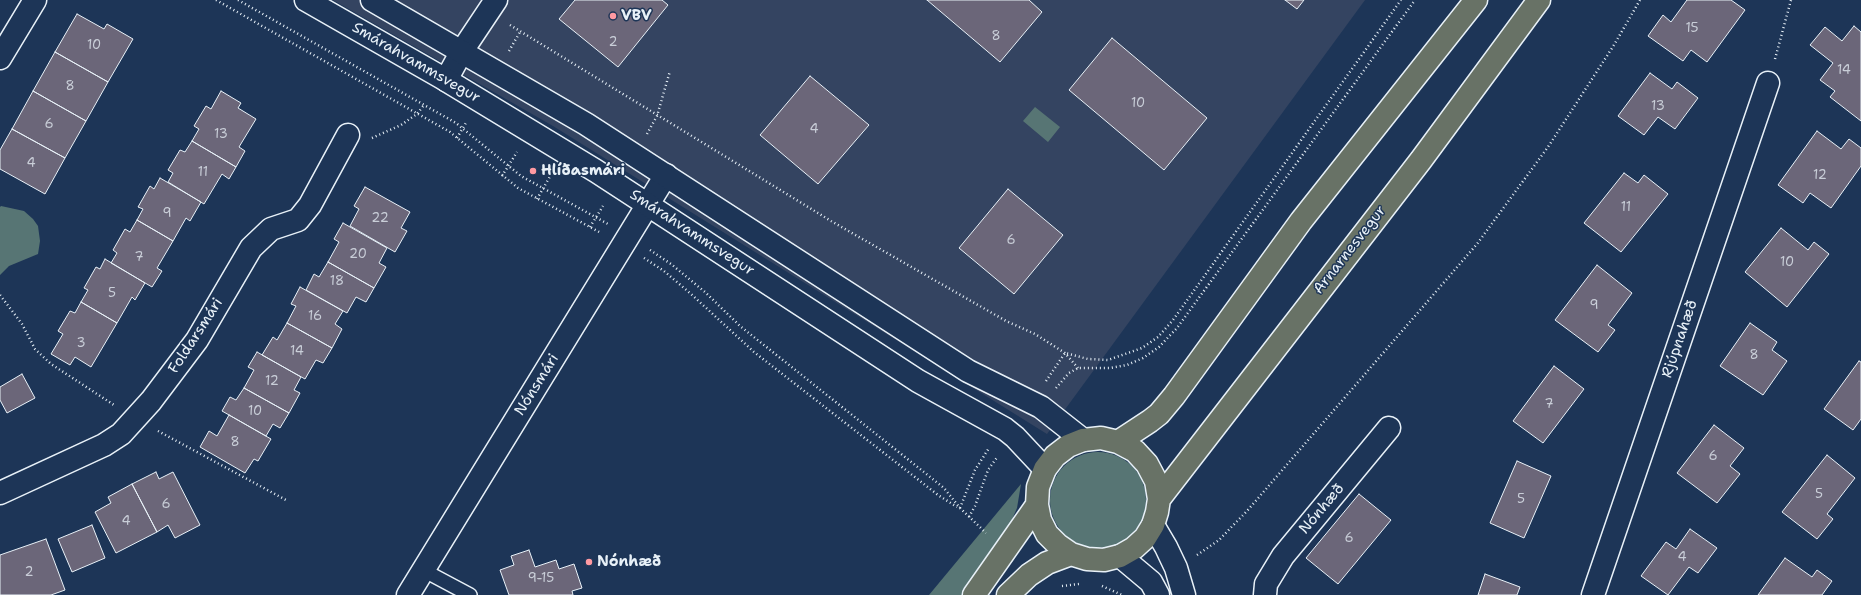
<!DOCTYPE html>
<html>
<head>
<meta charset="utf-8">
<style>
  body { margin:0 }
  canvas { display:block; background:#1d3557 }
</style>
</head>
<body>
<canvas width="1861" height="595"></canvas>
<script>
const ctx = document.querySelector('canvas').getContext('2d');
ctx.lineJoin = 'round';
function paint(path, color) {
  ctx.fillStyle = color;
  ctx.fill(path, 'evenodd');
}
function toPath(rows) {
  const path = new Path2D();
  for (const r of rows) {
    if (r.length === 3) {
      path.moveTo(r[0] + r[2], r[1]);
      path.arc(r[0], r[1], r[2], 0, 2 * Math.PI);
      continue;
    }
    path.moveTo(r[0], r[1]);
    for (let i = 2; i < r.length; i += 2) path.lineTo(r[i], r[i + 1]);
  }
  return path;
}
function trace(path, color, width, dash) {
  ctx.strokeStyle = color;
  ctx.lineWidth = width;
  ctx.lineCap = dash ? 'butt' : 'round';
  ctx.setLineDash(dash || []);
  ctx.stroke(path);
}
function label(font, color, halo, rows, align = 'center') {
  ctx.font = font + ' "Shantell Sans",sans-serif';
  ctx.lineWidth = 3;
  ctx.setLineDash([]);
  ctx.textBaseline = 'middle';
  ctx.strokeStyle = halo;
  ctx.fillStyle = color;
  for (const [text, x, y, turn = 0] of rows) {
    ctx.save();
    ctx.translate(x, y);
    ctx.rotate((+turn || 0) * Math.PI / 180);
    ctx.textAlign = isNaN(turn) ? turn : align;
    if (halo) ctx.strokeText(text, 0, 0);
    ctx.fillText(text, 0, 0);
    ctx.restore();
  }
}
paint(toPath([
  [333,0,1365,0,1047,434,553,126]
]), '#344461');
paint(toPath([
  [1035,107,1060,127,1048,142,1023,121],
  [1,206,24,211,33,219,38,226,40,241,38,254,9,266,0,275,0,207],
  [1098,500,48],
  [1021,484,1017,508,1003,540,967,595,929,595]
]), '#577574');
const building = toPath([
  [575,0,662,0,668,5,618,67,559,19,575,0],
  [927,0,1029,0,1042,12,1000,62,927,0],
  [1285,0,1304,0,1297,9,1285,0],
  [1687,0,1731,0,1745,10,1707,62,1691,50,1683,61,1648,36,1663,15,1671,22,1687,0],
  [77,14,104,29,107,24,133,39,108,82,55,52,77,14],
  [1854,26,1861,32,1861,121,1830,97,1835,91,1820,80,1833,63,1810,45,1825,27,1842,41,1854,26],
  [1112,38,1207,118,1164,170,1069,90,1112,38],
  [55,52,108,82,86,121,33,91,55,52],
  [1650,73,1672,89,1677,82,1698,98,1675,129,1658,117,1644,135,1618,116,1650,73],
  [810,76,869,125,818,184,760,135,810,76],
  [33,91,86,121,65,158,12,129,33,91],
  [221,91,241,103,238,108,256,119,239,147,245,151,236,167,192,141,199,129,194,126,206,106,211,109,221,91],
  [12,129,65,158,45,194,0,169,0,150,12,129],
  [1817,131,1841,149,1849,139,1861,148,1861,166,1831,208,1810,193,1803,203,1778,185,1817,131],
  [192,141,236,167,229,179,222,174,204,204,168,182,173,173,168,170,180,150,185,152,192,141],
  [1624,173,1638,183,1644,175,1668,194,1621,252,1584,223,1624,173],
  [160,178,201,202,190,221,186,218,173,241,137,220,143,209,138,207,150,186,154,189,160,178],
  [365,187,410,212,401,228,407,231,395,252,350,226,359,209,354,206,365,187],
  [1008,189,1063,235,1014,294,959,248,1008,189],
  [137,220,173,241,157,268,162,271,152,287,111,263,117,253,113,250,125,229,130,232,137,220],
  [343,223,387,248,379,263,386,267,374,288,328,262,339,242,334,239,343,223],
  [1781,228,1808,250,1814,242,1829,254,1787,307,1745,272,1781,228],
  [105,259,145,283,135,300,132,297,117,323,81,302,88,290,84,288,96,267,100,269,105,259],
  [328,262,374,288,366,302,356,297,347,313,306,290,314,274,319,277,328,262],
  [1597,265,1632,293,1608,325,1615,330,1598,352,1555,320,1597,265],
  [300,287,343,311,335,324,342,329,332,348,287,323,296,306,291,304,300,287],
  [81,302,117,323,91,367,75,357,70,365,51,354,63,334,58,331,70,311,75,313,81,302],
  [287,323,332,348,323,363,316,360,305,379,262,355,273,337,277,340,287,323],
  [1750,323,1777,342,1772,350,1787,361,1763,395,1720,366,1750,323],
  [257,352,301,377,294,390,300,393,289,413,244,388,254,370,248,367,257,352],
  [1859,361,1861,362,1861,419,1853,430,1824,409,1859,361],
  [1554,366,1584,389,1543,443,1513,421,1554,366],
  [22,374,35,398,7,413,0,400,0,387,22,374],
  [244,388,289,413,280,428,273,424,266,436,222,411,230,397,236,400,244,388],
  [229,415,271,439,258,461,254,459,245,473,200,447,209,431,217,436,229,415],
  [1714,425,1744,448,1730,466,1740,474,1717,503,1677,473,1714,425],
  [1827,455,1855,478,1827,514,1833,519,1817,539,1782,512,1827,455],
  [1517,461,1551,476,1524,538,1490,523,1517,461],
  [156,472,159,479,173,472,200,525,175,538,168,525,157,532,132,484,156,472],
  [132,484,157,532,116,553,95,512,111,503,108,497,132,484],
  [1359,494,1391,520,1338,584,1306,558,1359,494],
  [92,525,105,558,72,572,58,539,92,525],
  [1690,529,1717,548,1698,573,1689,567,1668,595,1641,576,1666,542,1676,549,1690,529],
  [46,539,65,590,51,595,0,595,0,555,46,539],
  [529,550,535,567,556,560,559,569,574,564,582,588,572,591,573,595,509,595,500,570,514,565,511,556,529,550],
  [1785,558,1812,577,1817,570,1832,581,1822,595,1758,595,1785,558],
  [1485,574,1520,587,1517,595,1478,595,1485,574]
]);
paint(building, '#6b6679');
trace(building, '#e8f1f8', 1);
const service = toPath([
  [423,570,470,595]
]);
const minor = toPath([
  [0,58,35,0],
  [446,80,462,51,496,0],
  [0,493,104,445,121,434,151,401,197,340,251,248,271,229,298,220,310,205,348,135],
  [408,595,666,175],
  [1265,595,1266,584,1283,556,1389,428],
  [1593,595,1768,83]
]);
const tertiary = toPath([
  [1153,525,1166,547,1176,568,1184,595],
  [1120,556,1151,582,1158,595]
]);
const secondary = toPath([
  [306,0,446,80,596,171,918,381,1005,429,1015,437,1045,469],
  [372,0,586,124,968,371,1041,407,1083,440]
]);
const primary = toPath([
  [1118,442,1135,451,1147,464,1156,481,1159,499,1157,512,1153,525,1145,538,1134,548,1120,556,1104,560,1087,559,1071,554,1058,545,1047,534,1040,520,1037,505,1038,487,1045,469,1055,456,1068,446,1083,440,1101,438,1118,442,1150,421,1159,414,1174,396,1301,221,1476,0],
  [1159,499,1421,160,1539,0],
  [974,595,1037,505],
  [1008,595,1029,575,1047,563,1071,554]
]);
trace(service, '#e8f1f8', 16);
trace(minor, '#e8f1f8', 25);
trace(tertiary, '#e8f1f8', 25);
trace(secondary, '#e8f1f8', 25);
trace(primary, '#e8f1f8', 25);
trace(toPath([
  [216,0,450,132,518,188,601,233],
  [238,0,456,123,521,176,608,224],
  [510,25,831,221,1006,321,1035,334,1065,353,1078,368],
  [509,51,520,32],
  [1775,59,1791,0],
  [647,134,657,116,670,71],
  [372,138,401,125,417,114,424,105],
  [457,138,467,121],
  [502,176,517,152],
  [537,199,552,173],
  [590,227,603,206],
  [650,250,671,264,705,292,740,326,944,488,960,508,986,533],
  [644,258,664,271,691,294,754,352,938,495,957,507],
  [0,295,22,324,35,349,51,364,114,405],
  [1046,381,1065,353,1088,359,1108,360,1142,348,1158,337,1173,320,1401,0],
  [1056,388,1069,373,1078,368,1110,368,1127,365,1143,358,1159,347,1177,328,1415,0],
  [158,431,286,500],
  [960,508,975,470,989,448],
  [969,517,975,506,988,470,998,456],
  [1197,555,1219,540,1247,511,1477,244,1548,147,1614,45,1640,0],
  [1062,586,1079,584],
  [1102,586,1122,595]
]), '#e8f1f8', 2.5, [1, 3]);
trace(service, '#1d3557', 13);
trace(minor, '#1d3557', 22);
trace(tertiary, '#1d3557', 22);
trace(secondary, '#1d3557', 22);
trace(primary, '#687266', 22);
for (const [x, y, r, color] of [
  [613,16,4,"#ff9aa2"],
  [533,171,4,"#ff9aa2"],
  [589,562,4,"#ff9aa2"]
]) {
  const dot = new Path2D();
  dot.arc(x, y, r, 0, 2 * Math.PI);
  ctx.fillStyle = color;
  ctx.fill(dot);
  trace(dot, '#1d3557', 1.5);
}
label('13px', '#c9ced8', null, [
  ["15",1692,29],
  ["8",996,37],
  ["2",613,43],
  ["10",94,46],
  ["14",1844,71],
  ["8",70,87],
  ["10",1138,104],
  ["13",1658,107],
  ["6",49,125],
  ["4",814,130],
  ["13",221,135],
  ["4",31,164],
  ["11",203,173],
  ["12",1820,176],
  ["11",1626,208],
  ["9",167,214],
  ["22",380,219],
  ["6",1011,241],
  ["20",358,255],
  ["7",139,258],
  ["10",1787,263],
  ["18",337,282],
  ["5",112,294],
  ["9",1594,306],
  ["16",315,317],
  ["3",81,344],
  ["14",297,352],
  ["8",1754,356],
  ["12",272,382],
  ["7",1549,405],
  ["10",255,412],
  ["8",235,443],
  ["6",1713,457],
  ["5",1819,495],
  ["5",1521,500],
  ["6",166,505],
  ["4",126,522],
  ["6",1349,539],
  ["4",1682,558],
  ["2",29,573],
  ["9-15",541,579]
]);
label('bold 15px', '#e8f1f8', '#1d3557', [
  ["VBV",621,16],
  ["Hlíðasmári",541,171],
  ["Nónhæð",597,562]
], 'left');
label('15px', '#e8f1f8', '#1d3557', [
  ["Smárahvammsvegur",416,63,30],
  ["Smárahvammsvegur",692,233,33],
  ["Arnarnesvegur",1350,250,-52],
  ["Foldarsmári",196,336,-57],
  ["Rjúpnahæð",1680,339,-71],
  ["Nónsmári",537,385,-58],
  ["Nónhæð",1322,509,-50]
]);
</script>
</body>
</html>
